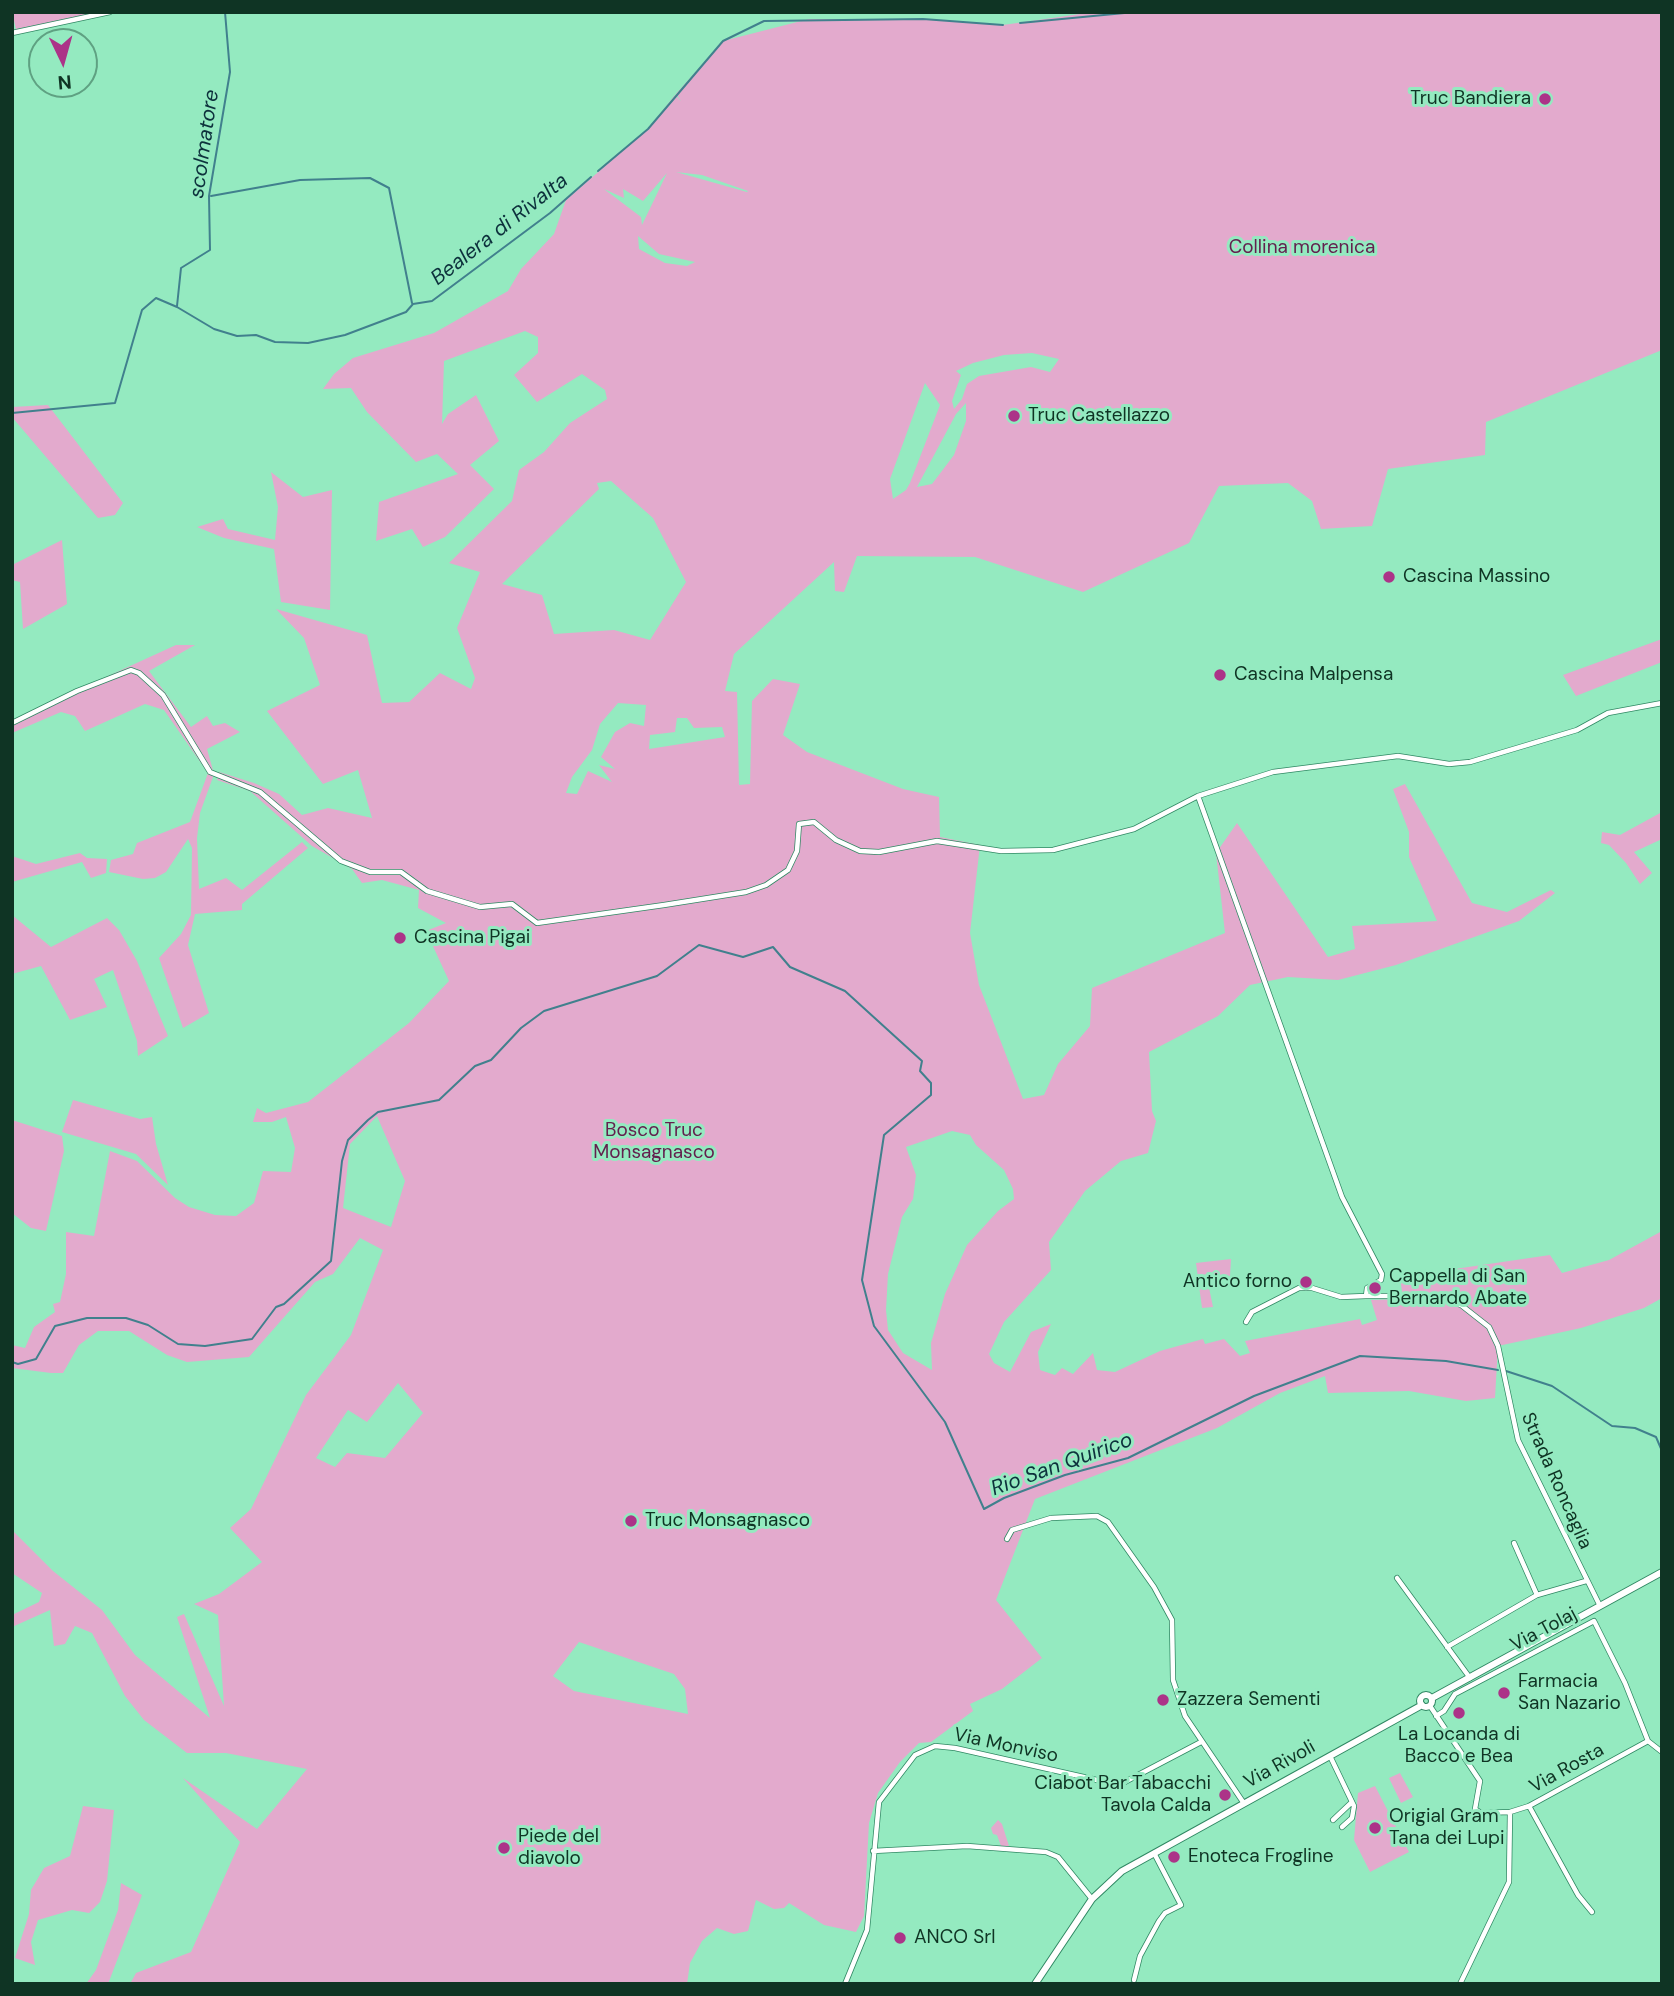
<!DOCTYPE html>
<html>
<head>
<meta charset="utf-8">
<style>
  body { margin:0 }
  #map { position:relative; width:1674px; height:1996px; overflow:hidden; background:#94eac0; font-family:"DM Sans",sans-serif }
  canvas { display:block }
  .frame { position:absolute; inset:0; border:14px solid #0f3424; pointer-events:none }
  .north { position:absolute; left:28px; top:28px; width:70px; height:70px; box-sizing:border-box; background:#94eac0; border:2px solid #5fa182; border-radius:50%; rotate:175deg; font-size:19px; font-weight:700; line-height:28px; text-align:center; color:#0f3424 }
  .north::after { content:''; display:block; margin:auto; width:24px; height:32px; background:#ac3388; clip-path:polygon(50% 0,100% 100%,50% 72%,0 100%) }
</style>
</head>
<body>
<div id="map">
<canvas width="1674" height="1996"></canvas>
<div class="frame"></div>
<div class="north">N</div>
</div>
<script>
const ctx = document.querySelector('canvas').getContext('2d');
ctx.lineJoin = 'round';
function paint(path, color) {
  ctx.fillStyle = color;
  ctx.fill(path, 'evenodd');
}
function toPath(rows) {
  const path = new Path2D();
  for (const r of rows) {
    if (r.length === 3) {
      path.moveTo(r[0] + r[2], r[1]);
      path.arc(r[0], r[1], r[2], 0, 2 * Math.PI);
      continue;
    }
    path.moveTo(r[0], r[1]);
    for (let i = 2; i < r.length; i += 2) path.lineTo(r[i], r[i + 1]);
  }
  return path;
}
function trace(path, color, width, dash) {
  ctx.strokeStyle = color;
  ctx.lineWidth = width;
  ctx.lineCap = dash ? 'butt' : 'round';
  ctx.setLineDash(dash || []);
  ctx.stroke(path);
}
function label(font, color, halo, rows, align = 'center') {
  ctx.font = font + ' "DM Sans",sans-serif';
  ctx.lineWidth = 6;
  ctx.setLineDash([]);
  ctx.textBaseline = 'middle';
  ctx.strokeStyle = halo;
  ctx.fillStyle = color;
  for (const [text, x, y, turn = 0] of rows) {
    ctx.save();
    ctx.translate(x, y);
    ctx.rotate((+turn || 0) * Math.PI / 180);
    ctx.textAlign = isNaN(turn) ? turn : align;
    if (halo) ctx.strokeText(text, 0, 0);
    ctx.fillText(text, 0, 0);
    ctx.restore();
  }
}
paint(toPath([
  [12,12,101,13,16,29],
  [1094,12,1662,12,1662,350,1486,422,1485,455,1388,469,1372,526,1321,529,1312,501,1288,483,1219,486,1189,543,1083,592,975,557,857,556,844,592,835,591,834,562,734,654,725,691,737,692,739,785,750,784,752,701,773,679,800,684,783,735,807,752,903,789,939,797,940,837,980,845,970,933,979,985,1023,1099,1044,1095,1058,1064,1090,1026,1092,988,1225,933,1216,853,1237,823,1328,957,1355,949,1352,926,1437,921,1409,857,1409,832,1393,789,1405,784,1472,903,1507,912,1551,890,1555,893,1519,921,1396,965,1338,980,1288,977,1250,985,1218,1016,1149,1052,1152,1111,1156,1121,1148,1153,1121,1161,1085,1191,1049,1242,1051,1270,1004,1322,989,1354,994,1363,1010,1372,1031,1332,1051,1324,1038,1352,1040,1370,1055,1375,1062,1368,1073,1374,1093,1353,1097,1370,1115,1372,1160,1351,1203,1339,1205,1344,1224,1339,1240,1356,1250,1353,1245,1341,1360,1319,1362,1325,1377,1320,1371,1300,1403,1299,1400,1277,1550,1255,1562,1273,1609,1260,1662,1231,1662,1298,1644,1308,1581,1328,1498,1346,1495,1398,1466,1401,1409,1391,1328,1393,1325,1376,1280,1393,1217,1428,1035,1499,996,1600,1042,1658,1002,1689,970,1704,973,1711,931,1742,919,1743,900,1762,878,1793,869,1823,864,1916,856,1932,824,1925,789,1903,784,1908,774,1909,756,1900,748,1931,734,1934,717,1928,702,1941,690,1963,687,1984,130,1984,136,1973,191,1952,240,1842,183,1778,257,1829,307,1769,226,1753,187,1753,144,1720,125,1696,92,1633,75,1626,65,1644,54,1646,50,1610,12,1627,12,1615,39,1602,42,1593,12,1573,12,1530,53,1571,102,1610,135,1655,210,1718,177,1617,184,1614,224,1706,218,1615,194,1604,219,1594,262,1562,230,1528,251,1509,306,1395,351,1335,383,1250,360,1238,333,1274,315,1282,249,1357,187,1362,167,1355,129,1331,98,1331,79,1345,63,1373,51,1373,12,1368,12,1345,25,1348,34,1327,55,1312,53,1304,60,1302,66,1274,66,1232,94,1236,110,1151,137,1161,175,1198,189,1207,215,1215,236,1216,254,1203,263,1171,291,1172,295,1148,286,1117,272,1122,253,1122,257,1108,266,1113,308,1102,409,1023,449,981,426,931,446,923,418,908,419,890,382,880,362,883,352,869,312,846,250,791,217,780,219,772,254,783,279,794,302,815,328,808,372,818,358,770,323,784,267,711,320,685,304,638,276,609,367,635,382,703,409,702,440,673,471,689,475,678,457,628,480,572,449,563,512,501,519,470,544,452,570,423,607,399,605,390,582,374,537,402,514,375,538,353,538,337,525,331,444,361,442,424,448,414,476,395,499,441,470,465,494,489,445,537,423,547,412,529,376,541,379,502,458,474,437,454,416,462,367,412,351,388,323,389,334,374,353,358,434,333,508,291,521,269,554,234,566,200,650,127,675,95,681,101,676,94,723,41,809,19,923,19,1003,25],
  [676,172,702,175,748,191,747,192],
  [667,173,642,225,641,217,604,189,624,198,623,189,643,201],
  [638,236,659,254,695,262,687,266,665,263,639,249],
  [1032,353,1059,359,1050,372,1031,367,979,376,967,384,962,399,954,409,952,401,961,375,956,371,973,363,1004,355],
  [925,383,940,405,910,483,906,490,893,499,890,479],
  [966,403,966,421,954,455,932,484,917,487,956,414],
  [611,481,653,518,686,582,650,640,614,630,554,634,542,595,502,584,599,489,597,483],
  [618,703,646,705,644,726,630,723,615,732,601,757,615,769,599,765,612,782,588,771,577,794,566,793,572,777,592,750,600,724],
  [677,718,687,718,694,728,722,727,725,737,649,749,650,735,675,732],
  [377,1116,405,1181,391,1227,343,1208,350,1144],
  [952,1131,970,1135,976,1145,1004,1170,1013,1189,1014,1199,998,1211,967,1245,945,1294,931,1343,932,1370,903,1353,888,1330,886,1310,888,1274,902,1217,913,1199,916,1175,906,1147],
  [398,1383,423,1413,385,1458,347,1453,335,1467,316,1458,348,1410,367,1422],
  [579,1642,674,1674,685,1689,688,1714,574,1691,553,1676],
  [48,405,123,503,115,515,98,518,12,417,12,407],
  [271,472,303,497,332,490,330,610,281,602,274,549,224,538,197,527,223,519,228,529,275,540,278,507],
  [62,540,67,604,23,629,20,582,12,580,12,565],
  [1662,639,1662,662,1576,696,1563,675],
  [176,645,195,645,149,671,191,727,207,716,213,726,225,723,240,732,207,749,214,774,200,813,197,838,199,889,226,878,242,890,302,842,308,848,242,904,242,910,195,914,188,945,209,1013,183,1028,159,958,181,934,191,915,192,848,188,839,166,872,155,878,143,879,109,872,111,860,133,854,137,843,190,822,208,773,164,710,145,704,85,731,75,716,61,712,12,733,12,720],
  [1662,812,1662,839,1634,852,1652,873,1640,884,1626,863,1609,845,1601,843,1602,832,1620,835],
  [80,853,87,858,107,859,106,873,91,878,82,862,12,882,12,856,36,864],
  [12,915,51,947,107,918,119,930,137,961,168,1036,138,1056,137,1041,113,970,94,979,107,1007,70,1020,41,966,12,974],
  [73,1100,140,1119,152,1117,156,1144,168,1185,136,1154,62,1132],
  [12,1120,62,1136,64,1151,46,1231,31,1228,12,1213],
  [1231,1259,1230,1276,1207,1278,1213,1307,1202,1308,1196,1263],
  [1400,1773,1413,1797,1401,1803,1389,1778],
  [1375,1786,1409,1852,1370,1872,1354,1840,1358,1793],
  [83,1806,114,1810,107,1881,100,1902,89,1913,72,1910,38,1920,31,1942,35,1965,15,1958,29,1914,31,1890,44,1868,70,1856],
  [998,1820,1002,1824,1009,1846,1001,1846,997,1835,993,1834,991,1828],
  [121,1883,142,1895,108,1984,86,1984,96,1970,118,1910]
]), '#e3aacd');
trace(toPath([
  [1020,23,1135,12],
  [598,171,648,129,723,41,764,21,923,19,1003,25],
  [211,196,300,180,370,178,389,188,412,303],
  [177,306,181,268,210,250,209,196,230,72,225,12],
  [12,413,115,403,142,310,156,298,177,307,214,329,237,336,256,335,275,342,308,343,345,335,406,312,413,304,432,301,550,213,591,177],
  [12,1362,18,1364,36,1359,55,1326,87,1318,126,1318,148,1325,178,1344,205,1346,252,1339,276,1307,284,1304,331,1261,342,1161,348,1140,368,1120,378,1112,439,1100,475,1066,491,1060,521,1028,544,1011,657,976,699,945,743,957,773,947,790,967,845,991,922,1061,920,1071,931,1083,931,1095,884,1135,862,1280,874,1326,945,1422,984,1509,1004,1498,1065,1475,1128,1458,1254,1396,1360,1356,1446,1361,1498,1370],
  [1506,1371,1552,1386,1612,1426,1635,1428,1656,1437,1662,1451]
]), '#41808d', 2);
const minor = toPath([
  [12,33,110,12],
  [12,723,77,691,131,670,139,673,163,695,210,772,260,792,341,861,370,872,401,872,427,891,480,907,512,904,537,923,664,905,746,892,766,885,788,870,797,851,799,824,814,822,836,840,860,851,879,852,937,841,1001,851,1053,850,1134,829,1198,796,1273,772,1398,756,1449,764,1470,762,1577,730,1608,713,1662,703],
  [1198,796,1342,1197,1382,1274,1381,1280,1367,1288,1366,1296,1434,1296,1461,1305,1489,1327,1498,1346,1518,1440,1600,1606],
  [1246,1322,1252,1312,1299,1288,1312,1288,1341,1297,1366,1296],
  [1007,1539,1012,1530,1051,1518,1097,1516,1108,1522,1154,1587,1172,1620,1173,1680,1185,1716,1243,1802],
  [1514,1543,1537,1595],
  [1397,1578,1470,1678],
  [1447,1647,1537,1595,1586,1581],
  [1430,1706,1480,1781,1475,1809,1481,1813,1510,1812,1529,1806,1648,1741],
  [1436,1716,1444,1711,1455,1694,1594,1621,1625,1683,1648,1741],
  [1648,1741,1662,1752],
  [1330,1756,1354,1806,1352,1818,1342,1827],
  [1529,1806,1578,1895,1592,1912],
  [1333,1820,1352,1802],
  [873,1851,967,1846,1046,1852,1058,1857,1092,1899],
  [1134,1980,1140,1956,1159,1921,1165,1913,1181,1905,1154,1853],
  [845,1984,867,1930,879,1802,915,1755,935,1746,955,1748,1119,1785,1201,1742],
  [1460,1984,1509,1882,1510,1812]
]);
const tertiary = toPath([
  [1426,1701,6],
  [1432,1698,1662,1572],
  [1035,1984,1092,1899,1122,1871,1422,1705]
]);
trace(minor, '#308863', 6);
trace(tertiary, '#308863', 8);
trace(minor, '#fff', 4.5);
trace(tertiary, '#fff', 6);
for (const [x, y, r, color] of [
  [1545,99,7,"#ac3388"],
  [1014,416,7,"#ac3388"],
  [1389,577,7,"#ac3388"],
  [1220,675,7,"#ac3388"],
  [400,938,7,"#ac3388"],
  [1306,1282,7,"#ac3388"],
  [1375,1288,7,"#ac3388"],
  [631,1521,7,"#ac3388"],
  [1504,1693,7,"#ac3388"],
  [1163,1700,7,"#ac3388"],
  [1459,1713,7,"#ac3388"],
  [1225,1795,7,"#ac3388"],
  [1375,1828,7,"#ac3388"],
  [504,1848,7,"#ac3388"],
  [1174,1857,7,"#ac3388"],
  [900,1938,7,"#ac3388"]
]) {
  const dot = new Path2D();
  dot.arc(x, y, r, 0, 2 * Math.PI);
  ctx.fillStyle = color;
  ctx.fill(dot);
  trace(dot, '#94eac0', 2.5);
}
label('19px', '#0f3424', '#94eac0', [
  ["Truc Bandiera",1531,99,"right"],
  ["Truc Castellazzo",1028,416],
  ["Cascina Massino",1403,577],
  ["Cascina Malpensa",1234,675],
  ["Cascina Pigai",414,938],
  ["Cappella di San",1389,1277],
  ["Bernardo Abate",1389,1299],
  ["Antico forno",1292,1282,"right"],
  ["Truc Monsagnasco",645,1521],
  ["Farmacia",1518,1682],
  ["San Nazario",1518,1704],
  ["Zazzera Sementi",1177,1700],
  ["La Locanda di",1459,1735,"center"],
  ["Bacco e Bea",1459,1757,"center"],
  ["Ciabot Bar Tabacchi",1211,1784,"right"],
  ["Tavola Calda",1211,1806,"right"],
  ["Origial Gram",1389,1817],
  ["Tana dei Lupi",1389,1839],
  ["Piede del",518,1837],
  ["diavolo",518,1859],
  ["Enoteca Frogline",1188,1857],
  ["ANCO Srl",914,1938]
], 'left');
label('19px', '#63204e', '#94eac0', [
  ["Collina morenica",1302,248],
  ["Bosco Truc",654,1131],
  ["Monsagnasco",654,1153]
]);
label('19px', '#0f3424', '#94eac0', [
  ["Strada Roncaglia",1556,1481,66],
  ["Via Tolaj",1544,1630,-28],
  ["Via Monviso",1006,1746,12],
  ["Via Rivoli",1280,1765,-29],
  ["Via Rosta",1567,1769,-29]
]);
label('italic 21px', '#0d313c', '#94eac0', [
  ["scolmatore",205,144,-82],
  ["Bealera di Rivalta",500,230,-38],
  ["Rio San Quirico",1062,1465,-20]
]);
</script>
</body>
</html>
